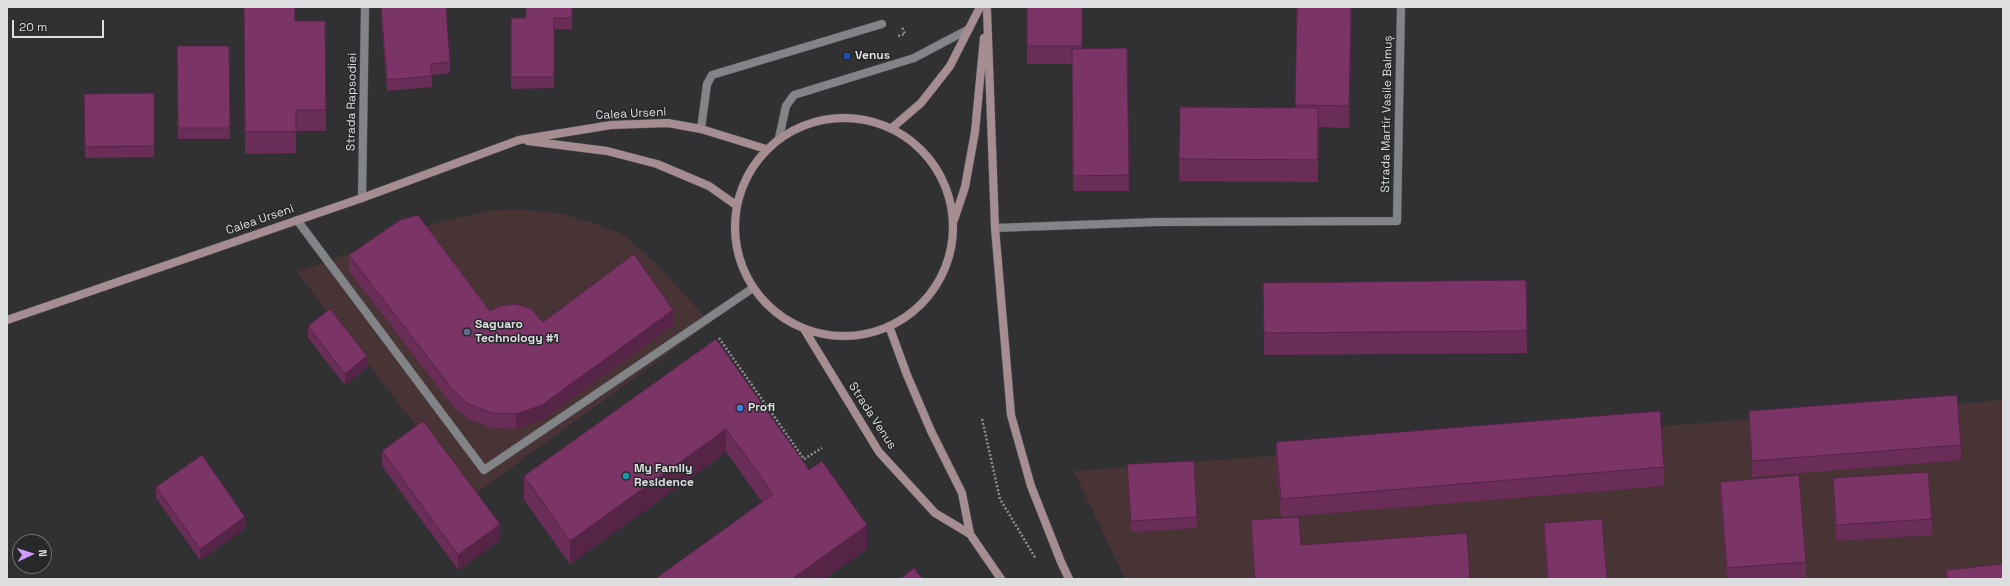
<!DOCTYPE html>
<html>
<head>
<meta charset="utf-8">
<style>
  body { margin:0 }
  #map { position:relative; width:2010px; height:586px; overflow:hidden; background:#313134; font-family:"Space Grotesk",sans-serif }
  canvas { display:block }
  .frame { position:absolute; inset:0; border:8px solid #dddee0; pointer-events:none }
  .north { position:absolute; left:12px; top:534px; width:40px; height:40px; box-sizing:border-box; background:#27282a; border:1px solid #707173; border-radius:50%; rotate:86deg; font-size:11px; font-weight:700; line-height:16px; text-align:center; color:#dddee0 }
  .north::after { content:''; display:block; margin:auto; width:14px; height:18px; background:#d09dff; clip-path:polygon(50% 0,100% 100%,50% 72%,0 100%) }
  .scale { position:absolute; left:12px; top:20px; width:92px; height:18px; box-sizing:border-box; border:2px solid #dddee0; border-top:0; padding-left:5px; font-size:12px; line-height:14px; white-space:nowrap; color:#dddee0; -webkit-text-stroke:3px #27282a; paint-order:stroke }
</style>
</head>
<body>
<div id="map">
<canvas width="2010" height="586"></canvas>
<div class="frame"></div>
<div class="north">N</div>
<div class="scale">20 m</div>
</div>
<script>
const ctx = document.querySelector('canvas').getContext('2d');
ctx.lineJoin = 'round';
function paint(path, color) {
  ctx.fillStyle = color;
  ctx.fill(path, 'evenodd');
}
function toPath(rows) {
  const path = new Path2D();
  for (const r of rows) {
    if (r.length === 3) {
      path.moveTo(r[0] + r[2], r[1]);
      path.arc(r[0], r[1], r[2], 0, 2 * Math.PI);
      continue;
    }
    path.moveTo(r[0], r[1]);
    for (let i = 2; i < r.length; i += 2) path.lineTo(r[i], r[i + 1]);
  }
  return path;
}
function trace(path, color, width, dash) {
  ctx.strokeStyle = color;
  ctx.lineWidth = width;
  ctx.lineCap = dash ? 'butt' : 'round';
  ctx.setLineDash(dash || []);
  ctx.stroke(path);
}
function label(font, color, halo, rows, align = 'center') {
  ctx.font = font + ' "Space Grotesk",sans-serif';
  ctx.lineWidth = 3;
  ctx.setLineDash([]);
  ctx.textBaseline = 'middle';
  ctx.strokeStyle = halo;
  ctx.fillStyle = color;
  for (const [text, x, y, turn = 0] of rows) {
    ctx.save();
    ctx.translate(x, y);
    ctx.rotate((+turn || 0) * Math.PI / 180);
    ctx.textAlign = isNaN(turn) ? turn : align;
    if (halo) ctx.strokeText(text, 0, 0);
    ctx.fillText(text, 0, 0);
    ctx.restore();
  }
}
paint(toPath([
  [518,209,562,214,593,223,622,234,656,263,710,323,471,497,297,272,442,221,495,210],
  [2003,400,2003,579,1125,579,1074,471]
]), '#483335');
const lane = toPath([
  [701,129,707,84,712,75,882,24],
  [779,138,786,106,794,95,914,58,969,29],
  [297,220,484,470,753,288],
  [995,228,1157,222,1397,221,1401,7]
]);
const street = toPath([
  [362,198,365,7]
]);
const secondary = toPath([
  [987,10,995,228,1011,415,1031,486,1061,562,1069,579],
  [844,227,109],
  [893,127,921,103,950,66,980,7],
  [528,141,607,151,657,164,709,186,736,205],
  [954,220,965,187,975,132,984,38],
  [7,320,362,198,519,140,611,125,668,123,701,129,766,149],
  [889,326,907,375,931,431,962,493,970,534,1001,579],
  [804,329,879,452,935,513,970,534]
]);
trace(lane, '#505053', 9);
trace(street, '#505053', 9);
trace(secondary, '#505053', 9);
trace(toPath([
  [898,36,905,34,902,27],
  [719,338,804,459],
  [982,419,1000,499,1036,559],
  [804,459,822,448]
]), '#8d8e90', 2.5, [2, 2]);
trace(lane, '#838487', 8);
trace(street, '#838487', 8);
trace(secondary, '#a68d92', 8);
paint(toPath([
  [244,7,295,21,326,110,326,131,296,131,296,153,245,154],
  [572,7,572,29,554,29,554,88,511,89,511,18,526,18],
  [1027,7,1082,7,1082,49,1127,48,1129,191,1073,191,1072,64,1027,64],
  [1297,7,1352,7,1349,128,1318,127,1318,182,1179,181,1180,107,1295,108],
  [381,8,450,62,450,73,432,75,432,87,387,91,381,19],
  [177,46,229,46,230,139,178,139],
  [154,93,154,157,85,158,84,94],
  [349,255,490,311,543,322,673,325,542,420,516,429,492,428,468,419,452,405,349,271],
  [1526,280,1527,353,1264,355,1263,283],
  [308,326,367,367,345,385,308,338],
  [716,339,809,470,867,549,762,502,726,452,570,564,524,500,524,476],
  [1749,411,1961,445,1961,460,1752,477,1749,426],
  [1276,442,1664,467,1664,486,1281,517,1276,460],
  [382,451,500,540,458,570,382,466],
  [1127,464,1197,517,1197,528,1131,532,1127,476],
  [1833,478,1932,519,1932,535,1836,541,1833,493],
  [1720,482,1806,562,1806,577,1784,579,1727,579,1720,497],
  [156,487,245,528,200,560,156,498],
  [1251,520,1301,545,1470,579,1254,579,1251,539],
  [1544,523,1607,579,1547,579,1544,538]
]), '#692d58');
paint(toPath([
  [1351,7,1352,7,1349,128,1349,106],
  [673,310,673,325,542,420,516,429,516,414],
  [367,356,367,367,345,385,345,374],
  [726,429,726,452,570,564,570,541],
  [245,517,245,528,200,560,200,549],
  [500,524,500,540,458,570,458,555],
  [867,525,867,549,825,579,792,579]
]), '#552447');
const building = toPath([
  [244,7,295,7,295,21,325,21,326,110,296,110,296,132,245,132,244,7],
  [396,7,446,7,450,62,431,64,432,76,387,80,381,8,396,7],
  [526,7,572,7,572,18,554,18,554,77,511,77,511,18,526,18,526,7],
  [1027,7,1082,7,1082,46,1027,46,1027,7],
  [1297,7,1351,7,1349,106,1295,105,1297,7],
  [177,46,229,46,230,128,178,128,177,46],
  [1127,48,1129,175,1073,176,1072,49,1127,48],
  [154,93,154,146,85,147,84,94,154,93],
  [1180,107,1318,108,1318,160,1179,159,1180,107],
  [418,215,490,311,500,306,515,304,530,308,543,322,634,254,673,310,542,405,516,414,492,413,468,404,452,389,349,255,400,220,418,215],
  [1526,280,1527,331,1264,333,1263,283,1526,280],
  [330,309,367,356,345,374,308,326,330,309],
  [716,339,809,470,822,461,867,525,792,579,655,579,773,494,726,429,570,541,524,476,716,339],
  [1957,395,1961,445,1752,461,1749,411,1957,395],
  [1660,411,1664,467,1281,499,1276,442,1660,411],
  [423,421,500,524,458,555,382,451,423,421],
  [202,455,245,517,200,549,156,487,202,455],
  [1194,461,1197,517,1131,521,1127,464,1194,461],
  [1928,472,1932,519,1836,525,1833,478,1928,472],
  [1799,475,1806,562,1727,568,1720,482,1799,475],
  [1299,517,1301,545,1467,533,1470,579,1255,579,1251,520,1299,517],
  [1602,519,1607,579,1548,579,1544,523,1602,519],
  [2003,564,2003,579,1947,579,1946,570,2003,564],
  [914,568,923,579,900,579,914,568]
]);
paint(building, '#7a3466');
trace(building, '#552447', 1);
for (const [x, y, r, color] of [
  [847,56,4,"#1a4fb4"],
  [467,332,4,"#5c6f8a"],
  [740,408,4,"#3f7fe0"],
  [626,476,4,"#0f9aa8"]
]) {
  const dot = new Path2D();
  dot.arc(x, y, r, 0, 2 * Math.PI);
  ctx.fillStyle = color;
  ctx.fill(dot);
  trace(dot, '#27282a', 1.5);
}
label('bold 12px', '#dddee0', '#27282a', [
  ["Venus",855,56],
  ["Saguaro",475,325],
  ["Technology #1",475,339],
  ["Profi",748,408],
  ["My Family",634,469],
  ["Residence",634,483]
], 'left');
label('12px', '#dddee0', '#27282a', [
  ["Strada Rapsodiei",352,102,-89],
  ["Calea Urseni",631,114,-3],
  ["Strada Martir Vasile Balmuș",1387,114,-89],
  ["Calea Urseni",260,220,-19],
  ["Strada Venus",872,416,57]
]);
</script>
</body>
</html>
